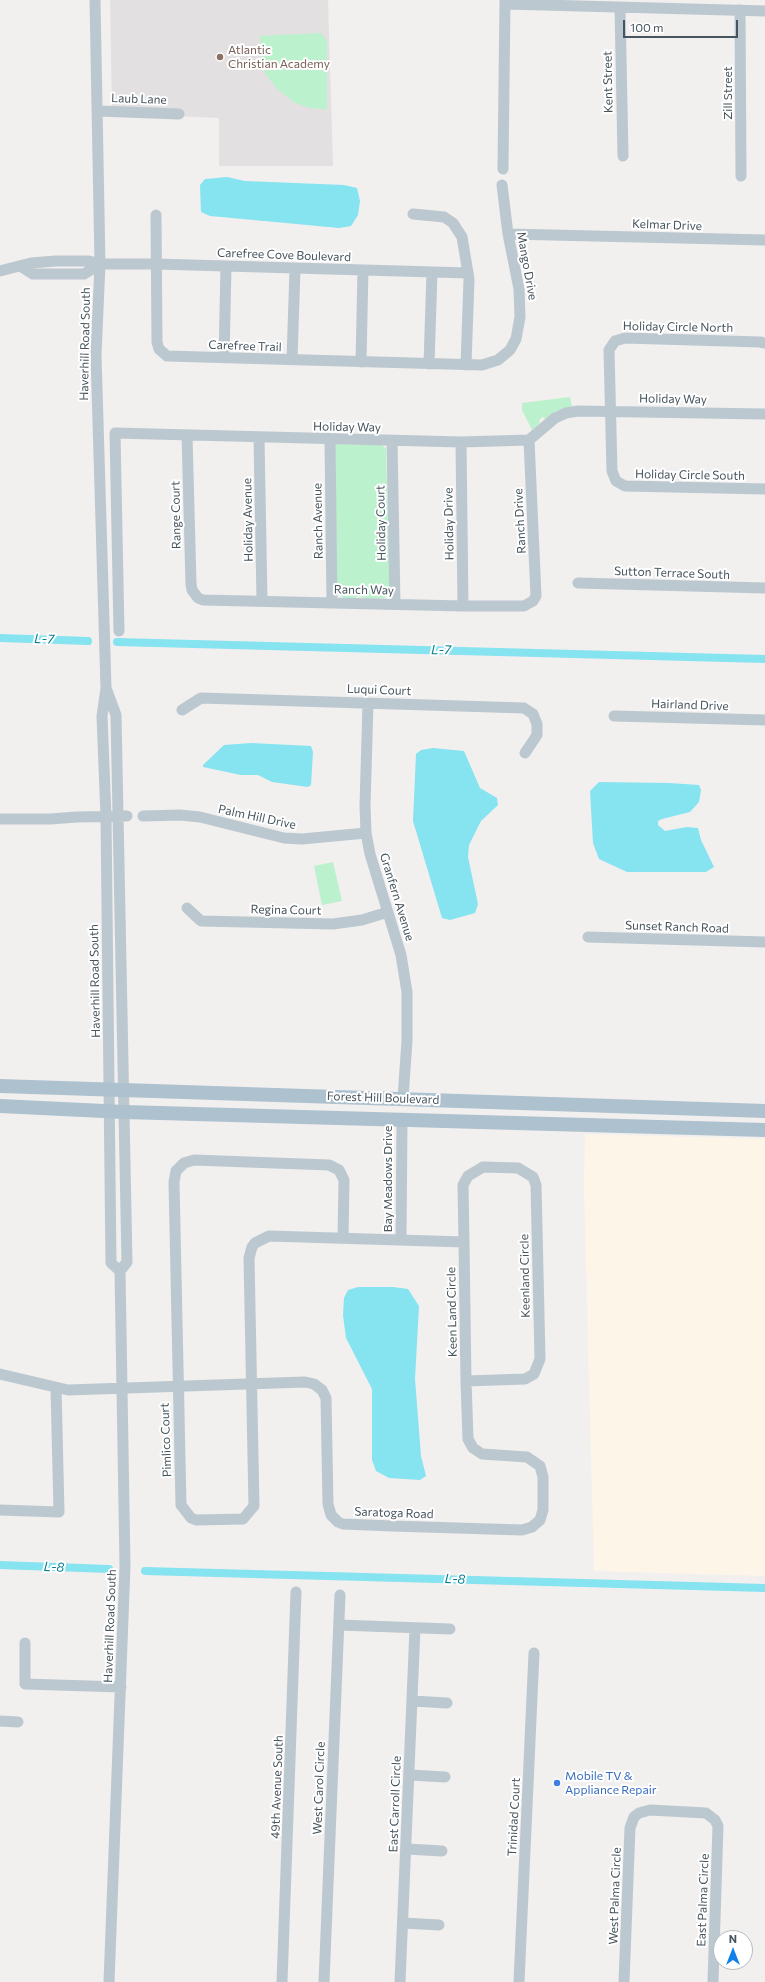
<!DOCTYPE html>
<html>
<head>
<meta charset="utf-8">
<style>
  body { margin:0 }
  #map { position:relative; width:765px; height:1982px; overflow:hidden; background:#f2efef; font-family:Commissioner,sans-serif }
  canvas { display:block }
  .north { position:absolute; left:713px; top:1930px; width:40px; height:40px; box-sizing:border-box; background:#fff; border:1px solid #b5bbbe; border-radius:50%; rotate:0deg; font-size:11px; font-weight:700; line-height:16px; text-align:center; color:#46545d }
  .north::after { content:''; display:block; margin:auto; width:14px; height:18px; background:#1081eb; clip-path:polygon(50% 0,100% 100%,50% 72%,0 100%) }
  .scale { position:absolute; left:623px; top:20px; width:115px; height:18px; box-sizing:border-box; border:2px solid #46545d; border-top:0; padding-left:5px; font-size:12px; line-height:14px; white-space:nowrap; color:#46545d; -webkit-text-stroke:3px #fff; paint-order:stroke }
</style>
</head>
<body>
<div id="map">
<canvas width="765" height="1982"></canvas>
<div class="north">N</div>
<div class="scale">100 m</div>
</div>
<script>
const ctx = document.querySelector('canvas').getContext('2d');
ctx.lineJoin = 'round';
function paint(path, color) {
  ctx.fillStyle = color;
  ctx.fill(path, 'evenodd');
}
function toPath(rows) {
  const path = new Path2D();
  for (const r of rows) {
    path.moveTo(r[0], r[1]);
    for (let i = 2; i < r.length; i += 2) path.lineTo(r[i], r[i + 1]);
  }
  return path;
}
function trace(path, color, width, dash) {
  ctx.strokeStyle = color;
  ctx.lineWidth = width;
  ctx.lineCap = dash ? 'butt' : 'round';
  ctx.setLineDash(dash || []);
  ctx.stroke(path);
}
function label(font, color, halo, rows, align = 'center') {
  ctx.font = font + ' Commissioner,sans-serif';
  ctx.lineWidth = 4;
  ctx.setLineDash([]);
  ctx.textBaseline = 'middle';
  ctx.strokeStyle = halo;
  ctx.fillStyle = color;
  for (const [text, x, y, turn = 0] of rows) {
    ctx.save();
    ctx.translate(x, y);
    ctx.rotate((+turn || 0) * Math.PI / 180);
    ctx.textAlign = isNaN(turn) ? turn : align;
    if (halo) ctx.strokeText(text, 0, 0);
    ctx.fillText(text, 0, 0);
    ctx.restore();
  }
}
paint(toPath([
  [585,1134,765,1139,765,1576,594,1571,584,1186]
]), '#fdf5e8');
paint(toPath([
  [110,0,328,0,333,166,219,166,219,118,112,113]
]), '#e3e0e1');
paint(toPath([
  [321,33,327,41,327,109,310,108,295,103,276,88,265,73,261,50,260,36],
  [570,397,572,406,556,411,545,419,543,417,539,420,540,423,532,430,522,410,522,403],
  [335,444,382,445,386,449,390,589,389,593,385,598,367,599,358,596,352,599,344,598,337,594],
  [333,862,342,901,322,905,314,866]
]), '#bbf1cc');
paint(toPath([
  [227,177,245,181,344,185,357,188,360,201,358,215,351,226,339,228,232,218,210,216,201,212,200,185,205,179],
  [251,743,311,746,313,752,311,785,308,787,272,782,258,775,241,775,203,767,203,765,224,745],
  [433,748,464,751,480,788,497,798,498,805,481,821,469,845,468,857,478,904,475,913,450,920,442,918,413,821,416,754,421,750],
  [599,782,669,783,699,785,701,790,699,802,690,812,662,819,658,821,658,825,665,831,687,827,698,828,701,840,714,867,706,872,627,872,599,859,593,843,590,791],
  [358,1287,393,1287,408,1289,419,1306,415,1379,421,1456,426,1476,420,1480,389,1478,376,1471,372,1460,372,1389,346,1338,343,1315,344,1298,348,1290]
]), '#86e3f0');
trace(toPath([
  [0,638,88,641],
  [117,642,765,659],
  [0,1565,109,1569],
  [145,1571,765,1588]
]), '#86e3f0', 8);
trace(toPath([
  [95,0,100,264,96,355,106,688,102,716,106,817,111,1263,120,1271],
  [505,4,765,11],
  [620,7,623,156],
  [740,10,741,176],
  [98,111,179,114],
  [503,169,505,0],
  [413,214,444,217,453,223,462,237,469,279,466,365],
  [156,215,157,342,159,349,167,356,482,365,498,360,510,350,516,339,520,317,519,289,508,234,502,185],
  [508,234,765,240],
  [22,267,33,274,84,274,100,264],
  [0,271,31,263,56,261,89,261,100,264,156,264,468,273],
  [765,343,760,342,625,338,615,341,609,350,612,471,616,481,625,486,765,489],
  [224,358,226,267],
  [292,360,295,269],
  [361,362,363,270],
  [429,364,432,272],
  [187,435,191,584,192,590,198,598,203,600,463,606,524,606,533,601,536,596,529,440],
  [259,438,262,601],
  [330,439,332,603],
  [392,441,395,604],
  [461,442,463,606],
  [578,583,765,588],
  [119,631,115,433,461,442,529,440,555,418,566,413,578,411,765,414],
  [106,688,116,715,127,1262,120,1271,125,1566,109,1982],
  [368,703,365,806,366,833,370,854,401,955,407,992,407,1041,403,1098],
  [182,710,201,698,524,708,533,714,537,724,537,735,525,753],
  [614,716,765,720],
  [143,816,180,815,200,817,284,838,302,839,366,833],
  [0,819,50,819,77,817,127,816],
  [187,908,201,921,333,924,362,920,388,912],
  [588,937,765,942],
  [343,1238,344,1180,339,1170,329,1165,194,1160,184,1163,176,1171,174,1182,181,1505,191,1518,196,1520,243,1519,254,1506,249,1258,252,1247,255,1243,269,1236,464,1242],
  [401,1240,402,1119],
  [0,1374,68,1390,305,1382,314,1384,322,1390,326,1398,328,1504,331,1515,338,1522,343,1524,392,1526,522,1530,532,1527,540,1520,543,1510,543,1477,540,1466,527,1457,482,1454,473,1448,468,1439,466,1381,464,1242,463,1185,468,1176,483,1167,518,1168,533,1177,536,1185,540,1359,534,1374,525,1379,466,1381],
  [0,1510,59,1512,56,1388],
  [339,1625,450,1629],
  [25,1643,25,1684,121,1687],
  [413,1701,447,1703],
  [0,1721,18,1722],
  [410,1775,445,1777],
  [407,1849,442,1851],
  [404,1923,439,1925],
  [282,1982,296,1592],
  [324,1982,340,1595],
  [400,1982,415,1628],
  [519,1982,534,1653],
  [624,1982,630,1828,634,1817,639,1813,650,1810,706,1813,715,1820,718,1826,713,1982]
]), '#bcc8cf', 11);
trace(toPath([
  [0,1086,765,1111],
  [0,1106,124,1112,765,1130]
]), '#adc1cf', 14);
for (const [x, y, r, color] of [
  [220,57,4,"#8d6e63"],
  [557,1783,4,"#3f7fe0"]
]) {
  const dot = new Path2D();
  dot.arc(x, y, r, 0, 2 * Math.PI);
  ctx.fillStyle = color;
  ctx.fill(dot);
  trace(dot, '#fff', 1.5);
}
label('12px', '#785e54', '#fff', [
  ["Atlantic",228,50],
  ["Christian Academy",228,64]
], 'left');
label('12px', '#46545d', '#fff', [
  ["Kent Street",608,82,-91],
  ["Zill Street",728,93,-90],
  ["Laub Lane",139,99,2],
  ["Kelmar Drive",667,225,2],
  ["Carefree Cove Boulevard",284,255,2],
  ["Mango Drive",527,266,80],
  ["Holiday Circle North",678,327,1],
  ["Haverhill Road South",85,344,-89],
  ["Carefree Trail",245,346,2],
  ["Holiday Way",673,399,1],
  ["Holiday Way",347,427,1],
  ["Holiday Circle South",690,475,1],
  ["Range Court",176,515,-91],
  ["Holiday Avenue",248,520,-91],
  ["Ranch Avenue",318,521,-91],
  ["Ranch Drive",520,521,-93],
  ["Holiday Court",381,523,-91],
  ["Holiday Drive",449,524,-91],
  ["Sutton Terrace South",672,573,2],
  ["Ranch Way",364,590,1],
  ["Luqui Court",379,690,2],
  ["Hairland Drive",690,705,2],
  ["Palm Hill Drive",257,817,12],
  ["Granfern Avenue",397,897,73],
  ["Regina Court",286,910,1],
  ["Sunset Ranch Road",677,927,2],
  ["Haverhill Road South",95,981,-91],
  ["Forest Hill Boulevard",383,1098,2],
  ["Bay Meadows Drive",388,1179,-90],
  ["Keenland Circle",525,1276,-91],
  ["Keen Land Circle",452,1312,-91],
  ["Pimlico Court",166,1440,-92],
  ["Saratoga Road",394,1513,2],
  ["Haverhill Road South",110,1626,-88],
  ["49th Avenue South",277,1787,-88],
  ["West Carol Circle",319,1788,-88],
  ["East Carroll Circle",395,1804,-88],
  ["Trinidad Court",514,1817,-87],
  ["West Palma Circle",615,1896,-88],
  ["East Palma Circle",703,1900,-88]
]);
label('12px', '#366cbe', '#fff', [
  ["Mobile TV &",565,1776],
  ["Appliance Repair",565,1790]
], 'left');
label('italic 13px', '#077f91', '#fff', [
  ["L-7",44,639,2],
  ["L-7",441,650,1],
  ["L-8",54,1567,2],
  ["L-8",455,1579,2]
]);
</script>
</body>
</html>
